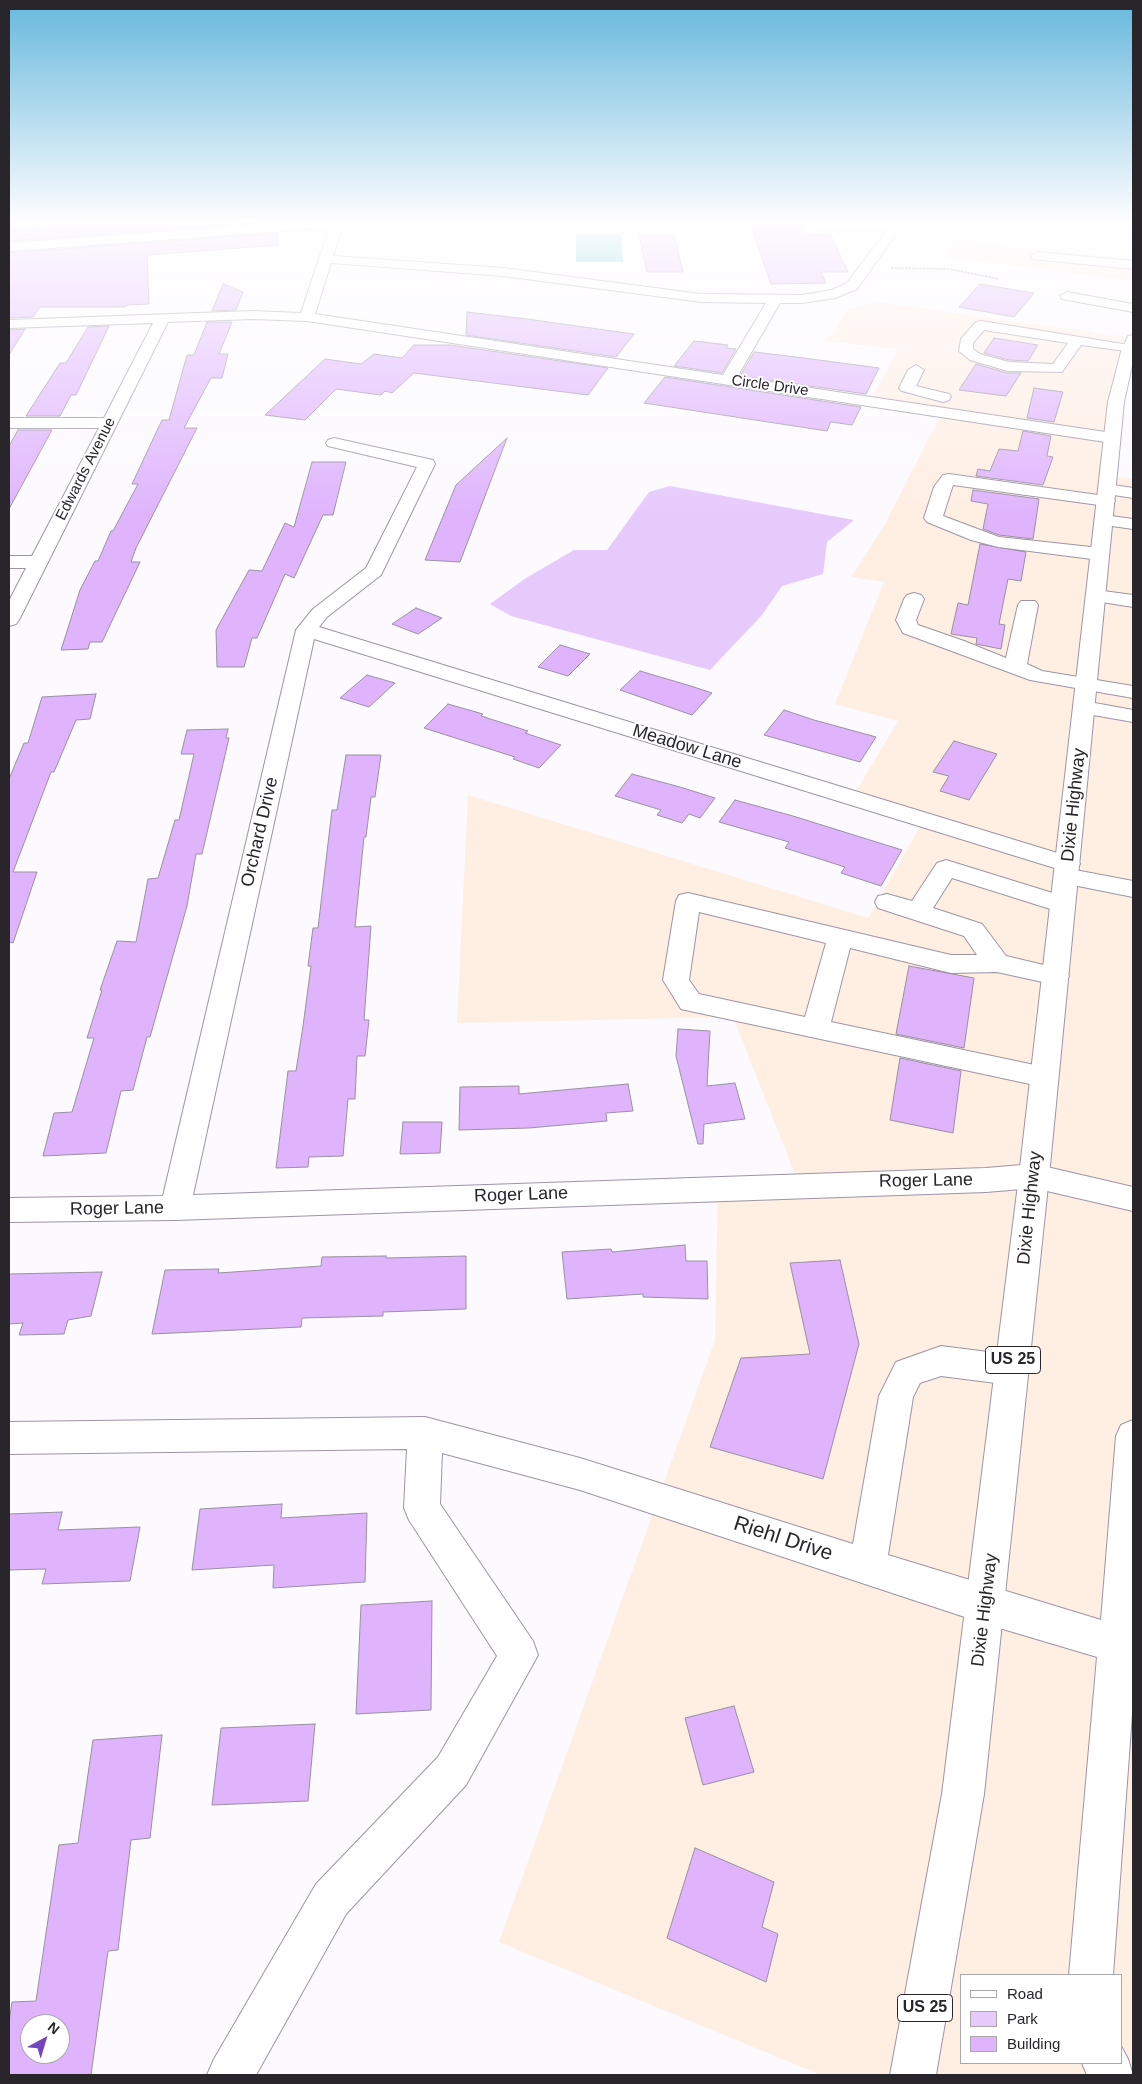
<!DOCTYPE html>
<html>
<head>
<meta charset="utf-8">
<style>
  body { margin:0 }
  #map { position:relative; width:1142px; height:2084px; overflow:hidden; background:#fcfafe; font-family:Helvetica,sans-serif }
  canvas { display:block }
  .frame { position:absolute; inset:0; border:10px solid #28252b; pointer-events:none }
  .legend { position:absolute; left:960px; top:1974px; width:162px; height:90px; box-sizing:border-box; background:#fff; border:1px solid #a9a8aa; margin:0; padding:6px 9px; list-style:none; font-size:15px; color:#28252b }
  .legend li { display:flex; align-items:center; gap:10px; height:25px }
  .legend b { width:25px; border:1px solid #a9a8aa }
  .north { position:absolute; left:20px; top:2014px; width:50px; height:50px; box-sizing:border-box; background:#fff; border:1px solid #a9a8aa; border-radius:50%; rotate:39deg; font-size:14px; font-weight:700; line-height:20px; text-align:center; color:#28252b }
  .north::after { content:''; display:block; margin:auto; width:18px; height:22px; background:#7344bc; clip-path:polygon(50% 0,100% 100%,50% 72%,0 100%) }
</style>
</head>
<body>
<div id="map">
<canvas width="1142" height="2084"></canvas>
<div class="frame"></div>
<ul class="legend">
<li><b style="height:6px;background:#fff"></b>Road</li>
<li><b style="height:14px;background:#e6cafc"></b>Park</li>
<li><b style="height:14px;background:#dfb4fd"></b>Building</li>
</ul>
<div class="north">N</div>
</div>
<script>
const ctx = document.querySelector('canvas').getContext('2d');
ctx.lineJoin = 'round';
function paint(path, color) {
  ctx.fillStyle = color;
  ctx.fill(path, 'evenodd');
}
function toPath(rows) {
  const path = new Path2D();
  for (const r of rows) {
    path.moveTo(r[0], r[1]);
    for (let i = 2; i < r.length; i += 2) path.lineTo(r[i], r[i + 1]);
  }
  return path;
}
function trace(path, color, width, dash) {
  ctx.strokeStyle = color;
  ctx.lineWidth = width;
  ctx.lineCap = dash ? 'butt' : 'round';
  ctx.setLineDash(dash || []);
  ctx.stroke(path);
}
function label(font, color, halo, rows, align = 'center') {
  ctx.font = font + ' Helvetica,sans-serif';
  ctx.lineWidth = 4;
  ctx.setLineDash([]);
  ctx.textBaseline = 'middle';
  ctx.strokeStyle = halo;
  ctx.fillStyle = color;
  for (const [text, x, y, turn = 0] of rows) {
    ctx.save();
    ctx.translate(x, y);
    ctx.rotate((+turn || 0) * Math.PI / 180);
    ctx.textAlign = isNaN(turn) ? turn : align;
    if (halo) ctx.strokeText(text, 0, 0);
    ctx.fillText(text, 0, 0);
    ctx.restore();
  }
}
paint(toPath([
  [955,240,1133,259,1133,281,944,257],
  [879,302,1133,338,1133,349,1129,349,1109,476,1133,479,1133,2075,821,2075,499,1942,715,1340,718,1187,799,1184,733,1017,457,1023,468,795,868,918,924,820,852,798,898,721,835,704,884,582,851,577,884,526,942,412,870,401,898,349,826,341,848,309],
  [961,1975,1121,1975,1121,2063,961,2063]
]), '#ffeee2');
paint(toPath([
  [670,486,854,520,827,542,823,574,782,586,762,615,710,670,511,616,490,604,526,578,574,550,607,550,649,492]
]), '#e6cafc');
paint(toPath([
  [576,235,621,235,623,262,576,262]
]), '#43bfcc');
const building = toPath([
  [82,223,262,223,9,241,9,229,82,223],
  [750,224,801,224,805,234,830,234,848,272,821,272,826,283,771,284,750,224],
  [278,233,278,245,147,255,149,304,127,305,125,307,40,307,33,317,9,318,9,253,278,233],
  [639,235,674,235,683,272,647,272,639,235],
  [223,284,243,292,236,310,212,311,223,284],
  [980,284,1034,293,1014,317,959,307,980,284],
  [467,312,527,319,634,334,616,357,466,335,467,312],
  [207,322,232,322,219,354,228,354,222,378,211,378,184,428,197,428,136,548,131,562,140,562,102,642,90,642,88,649,61,650,80,590,95,561,98,561,111,531,113,531,138,484,132,484,162,420,169,420,187,355,194,355,207,322],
  [109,326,76,395,71,395,60,416,26,416,60,363,66,363,88,327,109,326],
  [25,329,9,355,9,330,25,329],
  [994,338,1038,345,1028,361,1009,360,984,353,994,338],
  [694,341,728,345,726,348,736,349,722,373,674,366,694,341],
  [414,345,450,345,608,368,588,395,414,373,392,393,385,391,381,395,336,389,305,420,265,415,325,359,361,364,374,354,402,358,414,345],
  [754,352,804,358,879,368,866,394,740,376,754,352],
  [976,364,1007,373,1021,373,1006,396,959,390,976,364],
  [665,377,861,407,852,425,831,422,827,431,644,403,665,377],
  [1034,388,1063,392,1054,422,1027,418,1034,388],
  [18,430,52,430,9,509,9,446,18,430],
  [1023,431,1051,436,1047,456,1053,457,1043,485,976,476,978,469,990,471,999,449,1018,451,1023,431],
  [507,438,460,562,425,560,456,485,507,438],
  [312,462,346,462,333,515,323,515,294,578,285,574,257,638,252,638,244,667,217,667,216,630,249,570,262,571,285,523,294,527,312,462],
  [973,490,1039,499,1033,539,999,535,983,529,988,504,971,501,973,490],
  [980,544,1026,552,1021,581,1008,579,999,624,1005,625,1001,649,976,644,977,638,951,634,958,603,968,605,980,544],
  [416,608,442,618,418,634,392,624,416,608],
  [560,645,590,654,568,676,538,667,560,645],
  [640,671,694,687,712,693,692,715,620,690,640,671],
  [367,675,395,683,369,707,340,698,367,675],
  [96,694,90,719,76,720,54,772,51,772,13,872,37,872,13,943,9,942,9,779,24,743,28,743,42,697,96,694],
  [448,704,483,714,481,716,528,731,525,733,561,745,539,768,513,759,515,757,424,728,448,704],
  [784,710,814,720,876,737,860,762,764,735,784,710],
  [228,729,226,738,229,738,202,854,196,854,187,906,150,1037,147,1037,133,1090,121,1091,106,1153,43,1156,54,1113,72,1112,94,1038,87,1038,102,990,100,990,117,941,136,942,148,879,158,878,175,820,179,820,194,754,181,754,187,730,228,729],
  [954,741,997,754,969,800,940,791,949,776,933,772,954,741],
  [346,755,381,755,375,797,371,797,366,837,364,837,355,927,371,926,364,1020,369,1020,365,1056,357,1056,355,1099,348,1099,343,1156,309,1157,308,1167,276,1168,288,1071,296,1071,303,1026,311,966,308,966,313,928,318,928,332,810,337,810,346,755],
  [632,774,680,787,715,798,700,818,689,814,682,823,657,815,661,810,615,796,632,774],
  [735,800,793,816,902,850,881,886,841,873,845,867,785,848,789,842,719,822,735,800],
  [909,966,974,978,964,1048,896,1034,909,966],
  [678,1029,710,1031,707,1086,735,1083,745,1119,704,1124,703,1144,698,1144,676,1056,678,1029],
  [900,1058,961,1071,953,1133,890,1120,900,1058],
  [628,1084,633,1111,606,1113,607,1121,529,1128,459,1130,460,1087,519,1086,519,1094,628,1084],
  [403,1122,442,1122,440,1153,400,1154,403,1122],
  [685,1245,686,1261,707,1261,708,1299,643,1297,643,1294,567,1299,562,1252,611,1249,612,1252,685,1245],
  [386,1256,386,1258,466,1256,466,1309,383,1312,383,1316,302,1318,301,1327,152,1334,165,1270,219,1269,218,1273,321,1266,322,1257,386,1256],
  [840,1260,859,1344,823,1479,710,1447,741,1358,810,1354,790,1263,840,1260],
  [102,1272,91,1316,68,1320,64,1334,19,1335,23,1323,9,1324,9,1274,102,1272],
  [282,1504,281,1518,367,1513,365,1582,273,1588,274,1565,192,1570,200,1509,282,1504],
  [62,1512,58,1530,140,1527,130,1581,42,1584,46,1569,9,1570,9,1514,62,1512],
  [432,1601,431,1710,356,1714,361,1605,432,1601],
  [734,1706,754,1772,703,1785,685,1718,734,1706],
  [315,1724,308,1801,212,1805,221,1728,315,1724],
  [162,1735,150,1838,131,1840,118,1950,108,1951,91,2075,9,2075,9,2022,12,2002,36,2001,59,1845,78,1843,93,1740,162,1735],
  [30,2024,60,2024,60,2054,30,2054,30,2024],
  [695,1848,774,1882,762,1927,778,1934,766,1982,667,1938,695,1848]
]);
paint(building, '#dfb4fd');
trace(building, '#9990a1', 1);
const minor = toPath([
  [288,223,330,223,339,228,341,231,333,256,503,268,701,294,802,295,832,290,847,283,887,230,817,230,813,229,811,226,813,223,897,223,899,230,857,289,835,298,802,303,780,303,737,377,1112,433,1120,438,1112,443,307,321,253,319,168,322,19,620,16,624,9,626,9,601,26,568,9,568,9,556,32,556,99,428,9,428,9,418,104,418,153,323,9,328,9,320,253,311,301,313,328,232,312,229,9,251,9,243,288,223],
  [331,263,503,276,701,302,766,303,723,375,315,314,331,263],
  [1037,252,1133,261,1133,269,1032,259,1031,256,1037,252],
  [1067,292,1133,304,1133,312,1062,299,1060,296,1067,292],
  [981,321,1129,345,1133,346,1133,352,1081,345,1062,372,1008,371,970,360,959,351,961,339,976,322,981,321],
  [984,330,1068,343,1053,364,1009,362,980,354,973,349,973,343,984,330],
  [916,365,924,370,916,386,949,394,951,397,949,400,943,402,902,391,899,388,908,370,916,365],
  [334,438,433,460,435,464,381,575,327,617,319,627,1077,859,1080,864,1075,870,1133,881,1133,897,1058,882,1055,876,1061,870,314,639,193,1195,986,1168,1034,1164,1133,1187,1133,1211,1034,1188,986,1192,175,1220,9,1222,9,1198,163,1196,296,630,313,609,366,568,417,467,328,446,326,443,328,440,334,438],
  [949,474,1112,497,1115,501,1112,505,1106,506,953,485,943,516,999,537,1100,548,1107,550,1109,554,1107,558,1100,560,998,547,971,540,927,522,924,518,934,487,943,475,949,474],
  [1107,484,1133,488,1133,498,1101,493,1098,489,1101,485,1107,484],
  [1104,515,1133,519,1133,529,1098,524,1095,520,1098,516,1104,515],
  [1096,590,1133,595,1133,607,1089,600,1086,596,1089,592,1096,590],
  [914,593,921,595,924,599,916,620,918,625,964,641,1006,658,1018,605,1021,601,1035,601,1038,605,1027,664,1042,671,1133,686,1133,698,1030,680,903,633,896,620,904,599,907,595,914,593],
  [1084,701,1133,710,1133,722,1076,712,1073,707,1076,702,1084,701],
  [946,860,1072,899,1075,905,1072,911,1063,913,952,878,933,908,982,924,1006,956,1065,970,1069,976,1065,982,1056,985,997,972,951,973,850,948,831,1022,1044,1067,1054,1070,1058,1077,1054,1084,1044,1087,690,1011,681,1009,663,980,676,901,679,895,688,893,951,955,977,955,964,936,878,908,875,902,878,896,887,894,912,901,937,863,946,860],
  [699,912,826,943,805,1017,699,994,689,980,699,912],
  [941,1346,1012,1355,1024,1360,1029,1370,1024,1380,1012,1385,941,1376,920,1383,913,1397,888,1555,1101,1620,1116,1436,1121,1425,1133,1420,1133,1700,1113,1975,1069,1975,1097,1657,986,1624,580,1490,442,1453,440,1504,533,1641,538,1655,466,1785,346,1914,256,2075,207,2075,214,2059,316,1884,438,1757,497,1656,409,1520,404,1508,407,1449,9,1454,9,1422,425,1417,580,1458,853,1544,879,1396,896,1362,941,1346],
  [1121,2046,1128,2059,1133,2075,1087,2075,1082,2063,1121,2063,1121,2046]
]);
const major = toPath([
  [1133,335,1133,361,1124,402,1049,1176,984,1794,936,2075,890,2075,942,1794,1019,1176,1108,402,1121,352,1128,336,1133,335]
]);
trace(minor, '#9d94a5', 2);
trace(major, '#9d94a5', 2);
trace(toPath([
  [891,268,949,269,999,279]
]), '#a29fa4', 2, [2.5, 1]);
paint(minor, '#fff');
paint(major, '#fff');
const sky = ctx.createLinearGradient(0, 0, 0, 515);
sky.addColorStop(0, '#66b8dd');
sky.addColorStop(0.43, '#fefdff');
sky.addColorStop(1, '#fefdff00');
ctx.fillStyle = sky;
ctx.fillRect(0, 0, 1142, 515);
label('15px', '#28252b', '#fff', [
  ["Circle Drive",770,386,8],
  ["Edwards Avenue",86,469,-63]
]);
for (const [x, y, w] of [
  [1013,1360,55],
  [925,2008,55]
]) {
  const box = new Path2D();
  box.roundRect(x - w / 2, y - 13.5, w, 27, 4);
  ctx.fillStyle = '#fff';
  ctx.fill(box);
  trace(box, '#28252b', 1);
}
label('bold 16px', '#28252b', null, [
  ["US 25",1013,1360],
  ["US 25",925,2008]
]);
label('18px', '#28252b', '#fff', [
  ["Meadow Lane",687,747,17],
  ["Dixie Highway",1074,805,-84],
  ["Orchard Drive",260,832,-77],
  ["Roger Lane",926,1181,-1],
  ["Roger Lane",521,1195,-2],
  ["Dixie Highway",1030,1208,-84],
  ["Roger Lane",117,1209,-1],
  ["Dixie Highway",985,1610,-83]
]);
label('21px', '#28252b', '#fff', [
  ["Riehl Drive",783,1539,18]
]);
</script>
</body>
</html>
